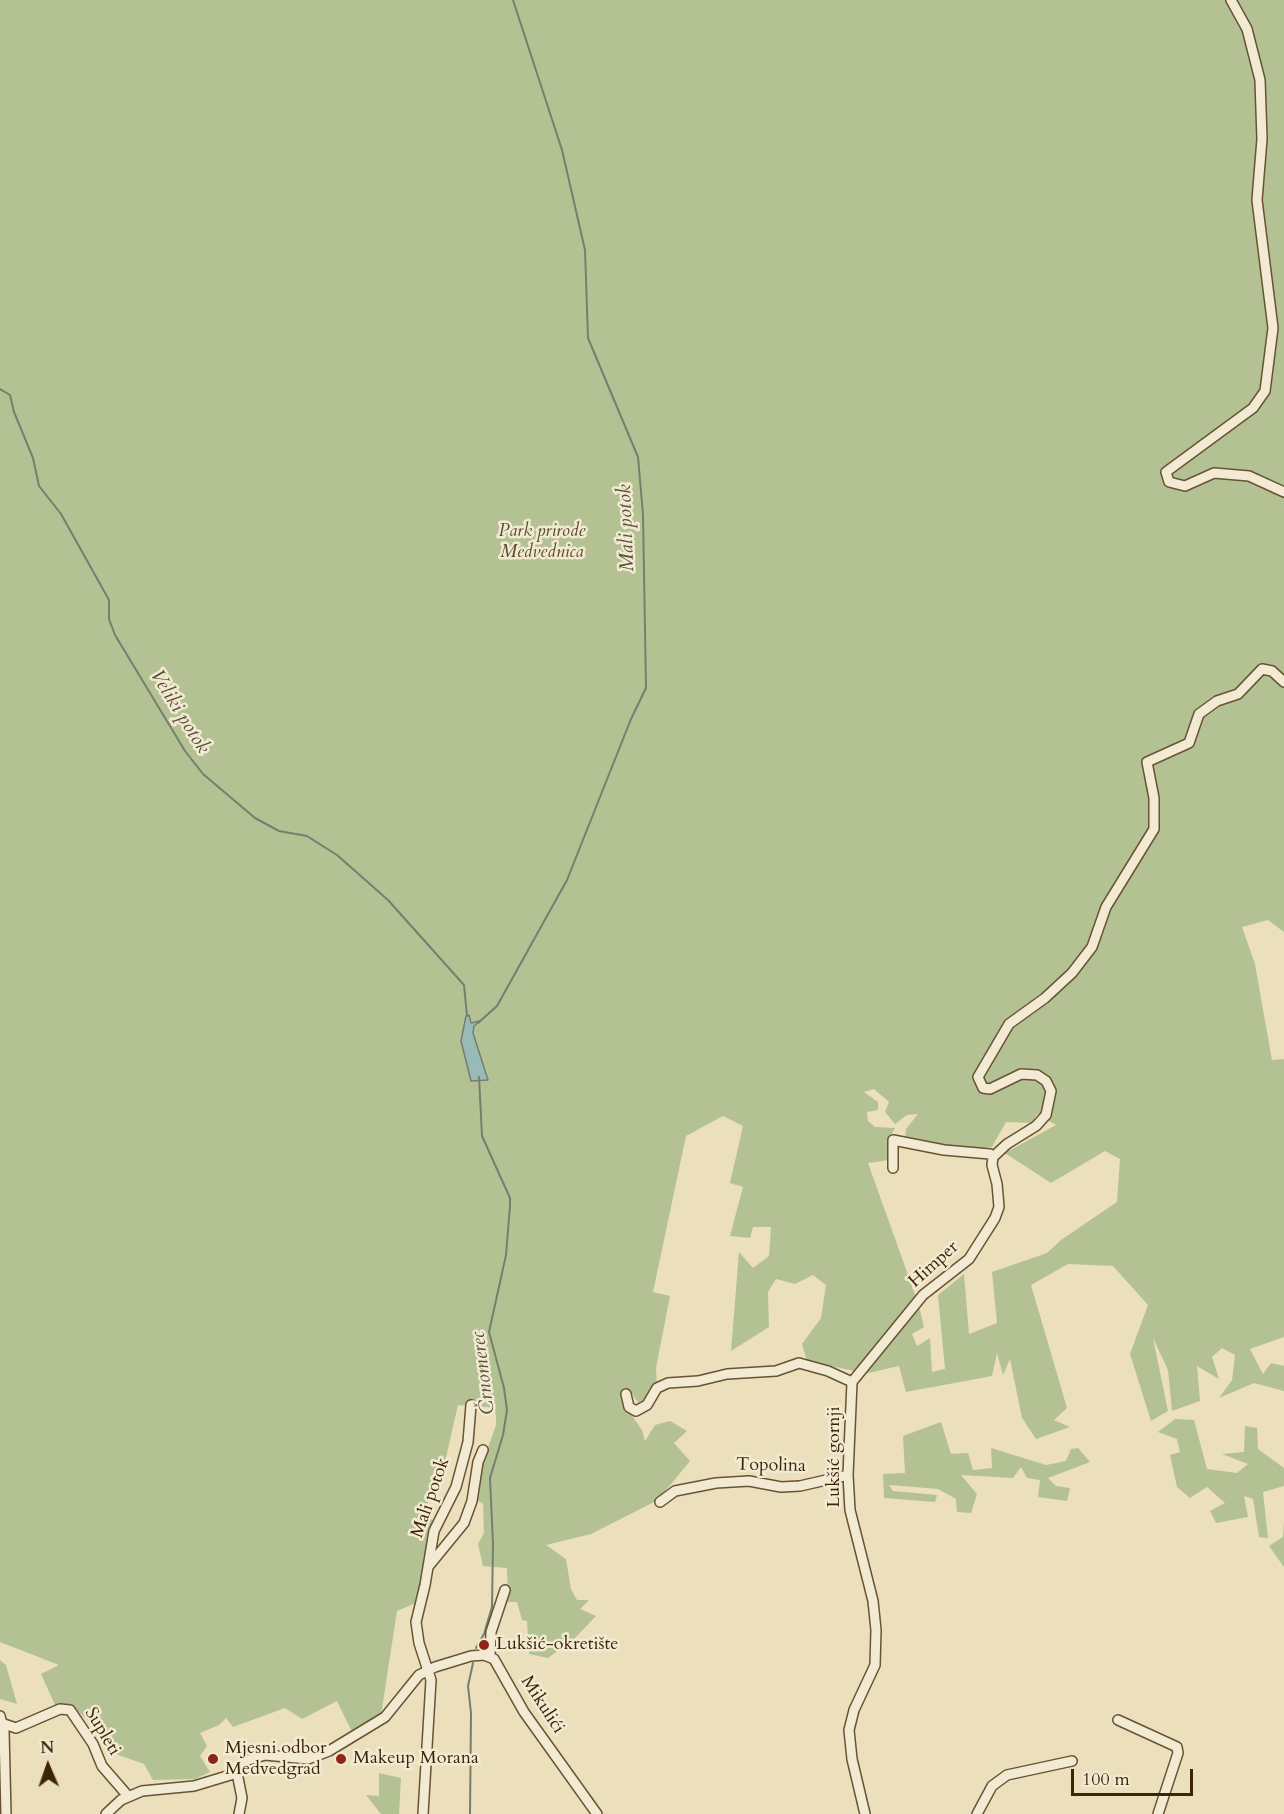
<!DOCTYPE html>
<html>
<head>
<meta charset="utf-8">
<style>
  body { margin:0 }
  #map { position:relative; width:1284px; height:1814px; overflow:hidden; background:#ebdfbc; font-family:Cardo,serif }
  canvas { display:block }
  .north { position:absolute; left:18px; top:1736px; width:60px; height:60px; -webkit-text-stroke:4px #f2ead3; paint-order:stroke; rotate:358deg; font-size:16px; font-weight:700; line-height:24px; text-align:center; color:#3d2405 }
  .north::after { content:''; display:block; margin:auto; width:21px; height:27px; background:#3d2405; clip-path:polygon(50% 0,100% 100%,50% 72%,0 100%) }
  .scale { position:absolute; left:1071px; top:1769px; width:122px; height:27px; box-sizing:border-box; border:3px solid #3d2405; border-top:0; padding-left:8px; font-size:18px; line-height:21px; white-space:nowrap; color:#3d2405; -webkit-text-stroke:4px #f2ead3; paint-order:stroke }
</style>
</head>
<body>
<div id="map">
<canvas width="1284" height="1814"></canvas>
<div class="north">N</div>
<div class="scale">100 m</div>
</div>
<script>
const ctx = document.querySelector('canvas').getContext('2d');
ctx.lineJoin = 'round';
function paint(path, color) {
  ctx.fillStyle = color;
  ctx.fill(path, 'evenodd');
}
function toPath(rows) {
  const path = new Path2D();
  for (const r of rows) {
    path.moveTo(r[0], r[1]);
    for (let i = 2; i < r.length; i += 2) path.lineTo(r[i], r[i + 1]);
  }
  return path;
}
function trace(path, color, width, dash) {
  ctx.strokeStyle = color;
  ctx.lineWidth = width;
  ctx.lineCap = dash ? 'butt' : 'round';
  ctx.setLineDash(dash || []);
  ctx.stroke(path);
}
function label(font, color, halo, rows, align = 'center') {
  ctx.font = font + ' Cardo,serif';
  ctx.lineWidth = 5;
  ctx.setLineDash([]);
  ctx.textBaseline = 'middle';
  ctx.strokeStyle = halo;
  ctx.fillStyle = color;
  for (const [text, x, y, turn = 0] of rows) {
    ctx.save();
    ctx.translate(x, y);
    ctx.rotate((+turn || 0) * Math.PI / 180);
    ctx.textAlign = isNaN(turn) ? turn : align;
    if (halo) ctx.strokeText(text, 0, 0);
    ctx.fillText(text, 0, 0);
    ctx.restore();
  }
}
paint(toPath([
  [0,0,1284,0,1284,932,1268,920,1242,927,1255,964,1272,1060,1284,1059,1284,1337,1250,1349,1263,1374,1271,1363,1284,1366,1284,1391,1254,1383,1219,1398,1232,1380,1235,1355,1222,1348,1212,1357,1219,1379,1197,1366,1200,1401,1172,1411,1168,1370,1153,1338,1168,1411,1151,1421,1130,1354,1148,1305,1113,1266,1068,1264,1031,1285,1067,1408,1054,1420,1070,1427,1036,1439,1022,1418,1010,1359,1003,1375,997,1353,992,1376,906,1392,899,1366,860,1375,919,1306,924,1327,912,1334,917,1346,930,1338,932,1372,945,1369,938,1295,964,1274,969,1334,997,1323,992,1272,1047,1253,1061,1240,1117,1202,1120,1159,1105,1151,1051,1183,1005,1153,1056,1125,1037,1114,1032,1123,1006,1122,992,1147,969,1150,905,1139,906,1129,918,1114,907,1115,895,1124,885,1112,889,1102,874,1089,864,1092,878,1102,878,1110,867,1112,868,1121,875,1127,895,1128,890,1137,890,1160,868,1163,917,1300,854,1371,807,1361,802,1344,821,1318,826,1285,813,1275,795,1284,776,1279,768,1292,769,1327,731,1351,739,1252,753,1268,769,1256,771,1227,753,1227,750,1238,730,1236,743,1187,730,1183,743,1126,723,1116,686,1136,653,1292,670,1296,656,1368,657,1385,641,1406,632,1394,624,1404,642,1430,645,1441,655,1425,670,1421,687,1431,674,1443,690,1461,658,1500,591,1534,546,1545,566,1559,571,1589,577,1600,589,1600,580,1609,596,1616,575,1638,548,1658,529,1654,527,1621,522,1620,517,1602,508,1602,507,1568,483,1566,478,1544,484,1533,483,1504,477,1500,483,1462,496,1425,496,1416,495,1410,488,1407,458,1405,441,1479,431,1481,426,1517,434,1521,418,1602,397,1611,381,1715,353,1734,337,1701,302,1719,285,1708,233,1727,226,1718,219,1725,200,1733,207,1746,200,1756,210,1772,195,1779,153,1780,144,1764,113,1753,99,1730,69,1704,56,1707,41,1674,59,1665,0,1642],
  [1175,1419,1194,1420,1207,1469,1237,1473,1248,1464,1222,1454,1244,1452,1245,1426,1257,1428,1258,1449,1284,1468,1284,1486,1263,1492,1268,1538,1259,1537,1253,1499,1244,1496,1248,1517,1216,1523,1210,1511,1225,1503,1207,1487,1190,1498,1177,1487,1170,1455,1180,1452,1177,1439,1158,1432],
  [941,1422,951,1454,968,1453,973,1470,992,1468,991,1448,1046,1465,1066,1461,1071,1449,1078,1448,1090,1462,1048,1478,1056,1486,1070,1488,1067,1501,1038,1497,1040,1480,1027,1478,1021,1467,1013,1478,961,1475,977,1494,971,1513,957,1512,956,1499,938,1489,889,1485,893,1491,937,1495,935,1502,884,1498,883,1474,905,1473,903,1436],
  [1284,1521,1284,1567,1269,1546,1283,1537],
  [0,1660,6,1665,17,1704,0,1699],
  [379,1773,401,1778,399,1814,381,1814,366,1795,379,1796]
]), '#b4c293');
const water = toPath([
  [469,1015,471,1023,480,1021,474,1026,473,1033,488,1080,471,1081,461,1041,466,1016,469,1015]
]);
paint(water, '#99bbb7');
trace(water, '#747f70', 1.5);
trace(toPath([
  [0,389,10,395,14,412,33,458,39,486,61,514,109,600,109,619,115,635,185,751,203,774,255,818,279,831,307,836,337,855,388,900,464,985,467,1016],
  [478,1023,497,1006,567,880,631,719,646,688,643,515,638,457,588,338,585,250,562,150,513,0],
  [476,1648,484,1634,492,1607,493,1544,490,1478,503,1435,507,1410,504,1388,489,1332,506,1255,510,1206,510,1198,482,1136,479,1077],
  [470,1814,471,1713,468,1686,473,1663]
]), '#747f70', 2);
const minor = toPath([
  [1231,0,1247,29,1260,80,1262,139,1257,200,1273,328,1265,391,1253,408,1166,472,1169,482,1185,486,1214,473,1249,476,1284,492],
  [893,1168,893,1140,944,1150,990,1154,993,1157],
  [626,1394,629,1407,636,1411,647,1405,657,1388,668,1383,698,1381,727,1374,776,1371,799,1363,828,1371,852,1382],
  [660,1502,675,1491,716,1483,749,1481,781,1487,800,1486,848,1475],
  [428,1567,464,1523,472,1501,478,1462,483,1450],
  [490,1656,491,1632,505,1590],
  [0,1716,4,1731,6,1814],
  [1118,1720,1177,1747,1178,1753,1158,1814],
  [4,1724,16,1728,60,1709,70,1710,93,1744,102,1766,128,1796],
  [106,1814,121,1800,142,1791,194,1786,237,1773],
  [239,1814,242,1798,237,1773,245,1761,265,1755,308,1759,329,1751,385,1717,419,1675,435,1667,471,1656,484,1655,494,1659,524,1712,597,1814],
  [423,1814,431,1680,419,1643,416,1622,425,1585,434,1531,456,1487,468,1442,471,1405],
  [865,1814,852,1759,849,1730,854,1710,875,1665,876,1630,873,1601,850,1510,848,1475,852,1382,923,1295,969,1259,995,1218,999,1207,997,1184,992,1165,993,1157,1007,1144,1036,1126,1046,1115,1051,1091,1046,1081,1037,1075,1021,1074,990,1089,983,1088,978,1077,1009,1024,1045,998,1072,973,1092,947,1106,907,1154,829,1154,798,1147,762,1189,743,1199,714,1217,701,1238,694,1262,669,1272,671,1284,682],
  [977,1814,992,1786,1007,1775,1072,1761]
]);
trace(minor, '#685333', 12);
trace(minor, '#f2ead3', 9);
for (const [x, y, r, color] of [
  [484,1645,6,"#8f2418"],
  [213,1759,6,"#8f2418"],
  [341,1759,6,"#8f2418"]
]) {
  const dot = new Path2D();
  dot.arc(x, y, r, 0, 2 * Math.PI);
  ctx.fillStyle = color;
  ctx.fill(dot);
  trace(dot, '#f2ead3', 2);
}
label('italic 18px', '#5b4c28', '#f2ead3', [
  ["Park prirode",542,532],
  ["Medvednica",542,553]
]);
label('18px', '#3d2405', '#f2ead3', [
  ["Himper",934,1265,-42],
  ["Lukšić gornji",835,1457,-90],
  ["Topolina",771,1466,1],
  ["Mali potok",431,1498,-71],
  ["Mikulići",542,1705,57],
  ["Supleti",102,1732,59]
]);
label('18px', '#3d2405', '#f2ead3', [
  ["Lukšić-okretište",496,1645],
  ["Mjesni odbor",225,1749],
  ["Medvedgrad",225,1770],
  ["Makeup Morana",353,1759]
], 'left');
label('italic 20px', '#59513a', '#f2ead3', [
  ["Mali potok",627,528,-92],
  ["Veliki potok",179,712,58],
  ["Črnomerec",484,1373,-97]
]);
</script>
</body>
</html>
